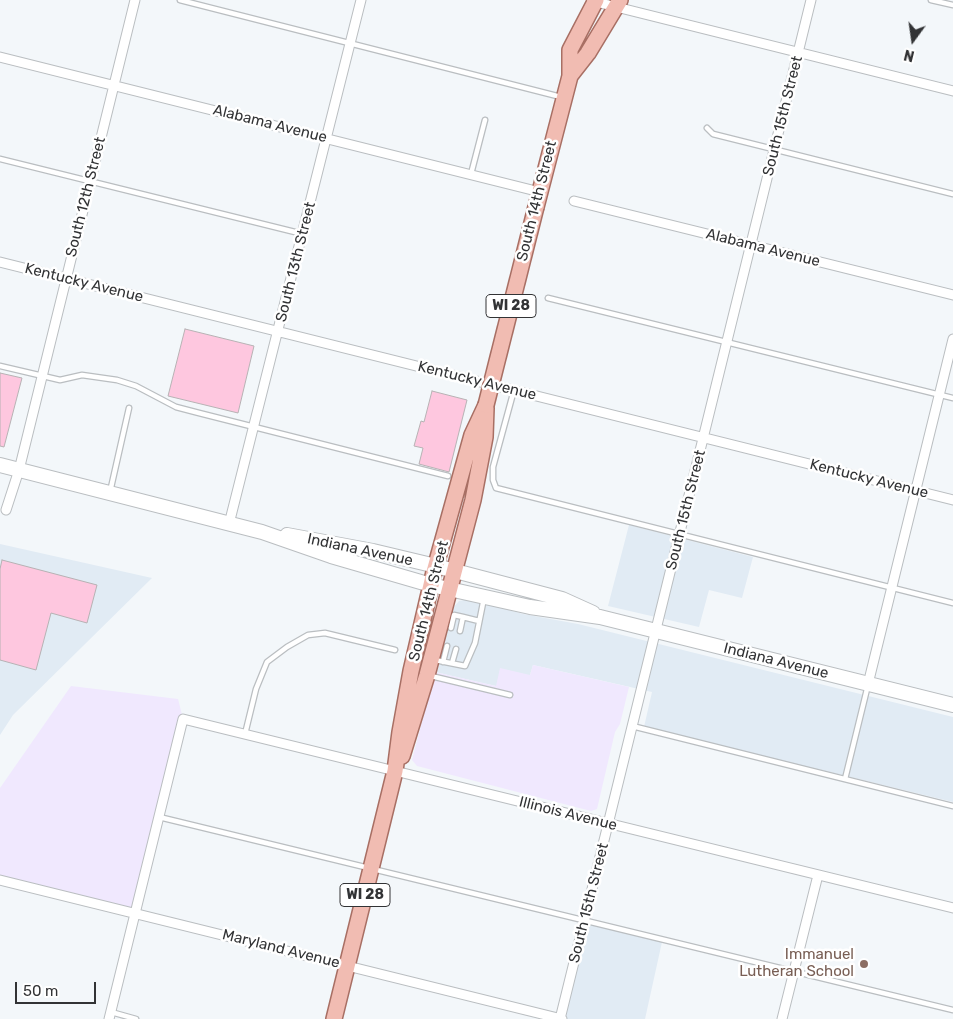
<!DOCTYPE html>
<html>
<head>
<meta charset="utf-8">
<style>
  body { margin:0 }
  #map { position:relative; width:953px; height:1019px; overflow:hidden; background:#f3f7fa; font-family:Rubik,sans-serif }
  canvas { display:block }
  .north { position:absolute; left:888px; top:15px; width:50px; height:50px; -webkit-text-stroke:4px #fff; paint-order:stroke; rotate:194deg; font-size:14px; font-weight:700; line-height:20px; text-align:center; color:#323335 }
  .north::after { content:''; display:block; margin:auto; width:18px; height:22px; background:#323335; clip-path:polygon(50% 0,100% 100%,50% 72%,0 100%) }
  .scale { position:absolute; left:15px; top:982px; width:81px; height:22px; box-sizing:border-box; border:2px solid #323335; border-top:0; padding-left:6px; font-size:15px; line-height:18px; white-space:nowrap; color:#323335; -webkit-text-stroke:4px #fff; paint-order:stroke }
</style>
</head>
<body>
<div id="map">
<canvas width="953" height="1019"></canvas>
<div class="north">N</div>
<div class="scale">50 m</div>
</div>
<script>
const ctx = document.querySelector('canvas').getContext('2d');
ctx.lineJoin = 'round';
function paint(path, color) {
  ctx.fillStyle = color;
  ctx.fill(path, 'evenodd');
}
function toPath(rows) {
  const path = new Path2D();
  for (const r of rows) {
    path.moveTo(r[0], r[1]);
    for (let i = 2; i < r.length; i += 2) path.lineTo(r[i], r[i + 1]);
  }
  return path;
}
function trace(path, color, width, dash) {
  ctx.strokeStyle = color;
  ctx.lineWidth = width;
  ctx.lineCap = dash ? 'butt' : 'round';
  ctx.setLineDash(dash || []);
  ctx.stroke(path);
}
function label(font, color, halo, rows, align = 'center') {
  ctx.font = font + ' Rubik,sans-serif';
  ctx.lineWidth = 5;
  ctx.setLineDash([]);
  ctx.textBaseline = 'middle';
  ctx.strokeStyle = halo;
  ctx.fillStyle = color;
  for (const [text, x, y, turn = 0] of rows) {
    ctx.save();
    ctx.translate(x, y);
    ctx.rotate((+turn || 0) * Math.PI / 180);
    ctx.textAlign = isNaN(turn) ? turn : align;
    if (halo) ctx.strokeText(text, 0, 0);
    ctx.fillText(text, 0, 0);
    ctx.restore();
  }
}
paint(toPath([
  [629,525,753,557,742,598,709,590,699,627,608,606],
  [0,544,152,578,13,715,0,735],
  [469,599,523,614,578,624,953,717,953,802,644,727,652,692,533,665,530,675,496,686,435,672,453,608,459,601],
  [584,922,662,942,645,1019,562,1019]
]), '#e1ebf4');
paint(toPath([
  [533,665,629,687,620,724,615,732,597,809,591,811,417,766,412,760,435,672,496,686,500,668,530,675],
  [71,686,178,699,183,719,135,913,0,880,0,788]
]), '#f0e8fe');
const building = toPath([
  [185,329,254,346,238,413,168,396,185,329],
  [0,373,22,378,4,447,0,446,0,373],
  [432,391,467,400,449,472,419,464,423,448,414,446,421,421,424,422,432,391],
  [2,560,97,585,87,623,51,613,36,670,0,660,0,569,2,560]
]);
paint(building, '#fec7df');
trace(building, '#b7b2b4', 1);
const service = toPath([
  [180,0,561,97],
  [931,0,953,5],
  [707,128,713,134,953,194],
  [0,159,303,234],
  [471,174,485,120],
  [548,298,953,398],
  [0,366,60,380,82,375,117,380,136,386,176,407,199,413,448,476],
  [514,390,493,467,493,480,496,488,953,603],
  [110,492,129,408],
  [451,628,454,615,463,617],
  [460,631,463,617,479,621],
  [435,660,465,666,475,643,484,598],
  [443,662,447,646],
  [452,663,456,649],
  [431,676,510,695],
  [632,726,953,806],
  [245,734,256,689,267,662,287,647,308,635,325,633,395,650],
  [845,779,868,685],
  [159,817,953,1010],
  [111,1012,136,1019]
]);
const minor = toPath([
  [592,1,953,91],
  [0,57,540,192],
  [574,201,953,295],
  [0,262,953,500],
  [6,510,19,470,135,0],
  [229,524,361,0],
  [868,684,953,339],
  [0,880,562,1019],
  [109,1019,183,719,953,908],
  [560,1019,811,0],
  [782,1019,818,875]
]);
const secondary = toPath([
  [0,465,262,532,331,556,431,585,530,607,600,617,953,705],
  [287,535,373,551,436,566,562,599,593,613]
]);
const primary = toPath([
  [570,76,588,53,620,0],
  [536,207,570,76,570,50,596,0],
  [402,756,427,675,473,500,485,437,486,408],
  [334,1019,395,771,400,732,411,671,434,572,472,435,486,405]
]);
trace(service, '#babec1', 7);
trace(minor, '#babec1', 11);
trace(secondary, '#babec1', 16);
trace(primary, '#a86f64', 18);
trace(service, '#fff', 4.5);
trace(minor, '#fff', 9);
trace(secondary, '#fff', 14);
trace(primary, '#f1bcb2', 15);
const primaryBridge = toPath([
  [486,405,536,207]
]);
trace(primaryBridge, '#a86f64', 18, []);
trace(primaryBridge, '#f1bcb2', 15);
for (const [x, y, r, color] of [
  [864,964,5,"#8d6e63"]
]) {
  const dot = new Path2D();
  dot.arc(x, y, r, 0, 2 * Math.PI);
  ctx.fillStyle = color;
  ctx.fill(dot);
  trace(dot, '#fff', 2);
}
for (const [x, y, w] of [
  [511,306,50],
  [365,895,50]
]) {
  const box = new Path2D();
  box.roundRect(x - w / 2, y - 11.5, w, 23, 4);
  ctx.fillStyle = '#fff';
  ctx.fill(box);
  trace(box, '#323335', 1);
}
label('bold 14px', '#323335', null, [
  ["WI 28",511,306],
  ["WI 28",365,895]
]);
label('15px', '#323335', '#fff', [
  ["South 15th Street",783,116,-76],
  ["Alabama Avenue",270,124,14],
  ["South 12th Street",86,197,-76],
  ["South 14th Street",537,201,-76],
  ["Alabama Avenue",763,248,14],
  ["South 13th Street",296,262,-76],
  ["Kentucky Avenue",84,283,14],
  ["Kentucky Avenue",477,381,14],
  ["Kentucky Avenue",869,479,14],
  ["South 15th Street",686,510,-76],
  ["Indiana Avenue",360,550,12],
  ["South 14th Street",429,601,-76],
  ["Indiana Avenue",776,661,14],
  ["Illinois Avenue",568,814,14],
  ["South 15th Street",589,903,-76],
  ["Maryland Avenue",281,949,14]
]);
label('15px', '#785e54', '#fff', [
  ["Immanuel",854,955],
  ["Lutheran School",854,972]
], 'right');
</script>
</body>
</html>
